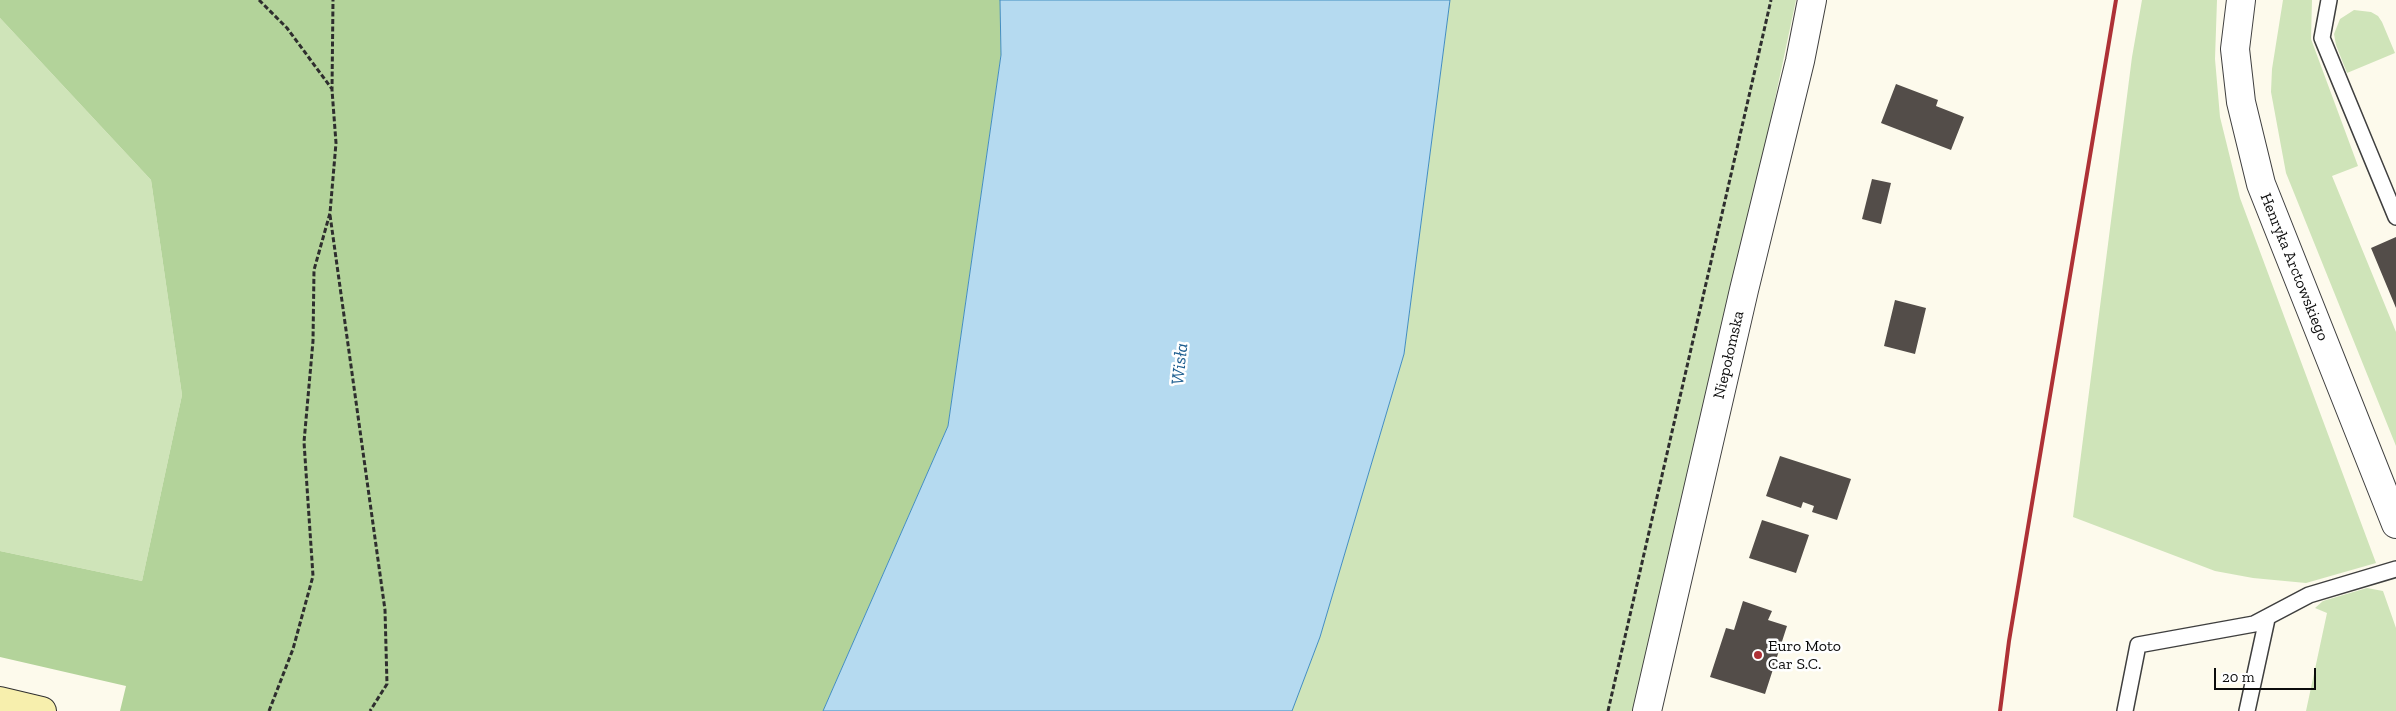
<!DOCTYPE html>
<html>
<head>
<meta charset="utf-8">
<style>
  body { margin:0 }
  #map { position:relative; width:2396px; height:711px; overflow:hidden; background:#fdfaec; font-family:"Zilla Slab",serif }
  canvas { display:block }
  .scale { position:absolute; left:2214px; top:668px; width:102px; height:22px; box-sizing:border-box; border:2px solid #0c0c0c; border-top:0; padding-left:6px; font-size:15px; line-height:18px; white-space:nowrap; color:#0c0c0c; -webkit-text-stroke:4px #fff; paint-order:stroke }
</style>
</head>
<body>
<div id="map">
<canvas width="2396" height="711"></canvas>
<div class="scale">20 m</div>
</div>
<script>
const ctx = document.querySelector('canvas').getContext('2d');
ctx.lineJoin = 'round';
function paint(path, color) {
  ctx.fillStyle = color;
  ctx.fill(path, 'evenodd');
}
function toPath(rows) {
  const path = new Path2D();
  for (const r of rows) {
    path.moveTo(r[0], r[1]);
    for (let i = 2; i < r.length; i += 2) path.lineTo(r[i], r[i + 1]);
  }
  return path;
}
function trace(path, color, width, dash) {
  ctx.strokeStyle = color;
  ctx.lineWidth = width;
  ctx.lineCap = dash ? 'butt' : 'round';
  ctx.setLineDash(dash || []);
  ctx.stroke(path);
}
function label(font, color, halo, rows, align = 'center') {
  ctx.font = font + ' "Zilla Slab",serif';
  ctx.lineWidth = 5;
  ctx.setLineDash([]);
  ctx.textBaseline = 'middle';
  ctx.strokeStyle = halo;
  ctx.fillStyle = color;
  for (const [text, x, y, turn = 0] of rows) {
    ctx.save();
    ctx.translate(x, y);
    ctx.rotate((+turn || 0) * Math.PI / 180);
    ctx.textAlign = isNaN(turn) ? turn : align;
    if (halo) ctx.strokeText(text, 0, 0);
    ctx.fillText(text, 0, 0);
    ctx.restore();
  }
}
paint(toPath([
  [1450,0,1796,0,1757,184,1637,711,1292,711,1320,637,1404,354],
  [2142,0,2217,0,2215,59,2220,117,2240,198,2376,563,2306,583,2253,578,2215,571,2073,517,2132,57],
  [2283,0,2312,0,2311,39,2358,166,2332,176,2396,332,2396,446,2286,173,2271,92,2272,69],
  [2354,10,2371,12,2378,16,2382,22,2395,53,2347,73,2336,45,2334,34,2340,19],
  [0,18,151,180,182,395,142,581,0,551],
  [2367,588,2383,591,2396,628,2396,711,2306,711,2327,613,2315,608,2323,601]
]), '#cfe4b9');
paint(toPath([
  [0,0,1000,0,1001,55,948,426,823,711,120,711,126,686,0,657,0,551,142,581,182,395,151,180,0,18]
]), '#b3d39a');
const water = toPath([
  [1000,0,1450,0,1404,354,1320,637,1292,711,823,711,948,426,1001,55,1000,0]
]);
paint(water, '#b5daf0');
trace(water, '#438dc0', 1);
paint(toPath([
  [1896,84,1938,100,1936,106,1964,117,1951,150,1881,123],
  [1872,179,1891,183,1881,224,1862,219],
  [2396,237,2396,308,2371,248],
  [1895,300,1926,308,1915,354,1884,346],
  [1780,456,1851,479,1837,520,1812,512,1814,506,1803,502,1801,508,1766,496],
  [1762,520,1809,535,1796,573,1749,558],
  [1743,601,1772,611,1768,620,1787,626,1765,694,1710,677,1726,628,1734,630]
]), '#534d49');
const service = toPath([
  [2329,0,2322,38,2396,217],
  [2125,711,2138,645,2254,624,2309,595,2396,569],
  [2247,711,2267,619]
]);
const minor = toPath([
  [2241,0,2235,49,2241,102,2261,184,2396,524],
  [1647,711,1744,290,1800,61,1812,0]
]);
const secondary = toPath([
  [0,701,42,711]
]);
trace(service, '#3f3f3f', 18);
trace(minor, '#3f3f3f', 30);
trace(secondary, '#2e2e2e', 30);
trace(toPath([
  [259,0,287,28,332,89],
  [330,215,385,610,387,684,370,711],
  [269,711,293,649,313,576,304,442,313,341,314,270,330,213,336,143,332,90,333,0],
  [1608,711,1771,0]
]), '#2e2e2e', 3, [5, 2.5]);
trace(service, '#fff', 15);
trace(minor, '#fff', 28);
trace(secondary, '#f7efad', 28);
trace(toPath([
  [2000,711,2009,641,2116,0]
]), '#ae3136', 4);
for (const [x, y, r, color] of [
  [1758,655,5,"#ae3136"]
]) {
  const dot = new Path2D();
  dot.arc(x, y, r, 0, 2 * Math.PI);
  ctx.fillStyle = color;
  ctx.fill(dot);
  trace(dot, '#fff', 2);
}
label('16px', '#0c0c0c', '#fff', [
  ["Henryka Arctowskiego",2294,267,68],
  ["Niepołomska",1729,355,-77]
]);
label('16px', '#0c0c0c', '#fff', [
  ["Euro Moto",1768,646],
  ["Car S.C.",1768,664]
], 'left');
label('italic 18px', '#216091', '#fff', [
  ["Wisła",1180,364,-84]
]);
</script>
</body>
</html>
